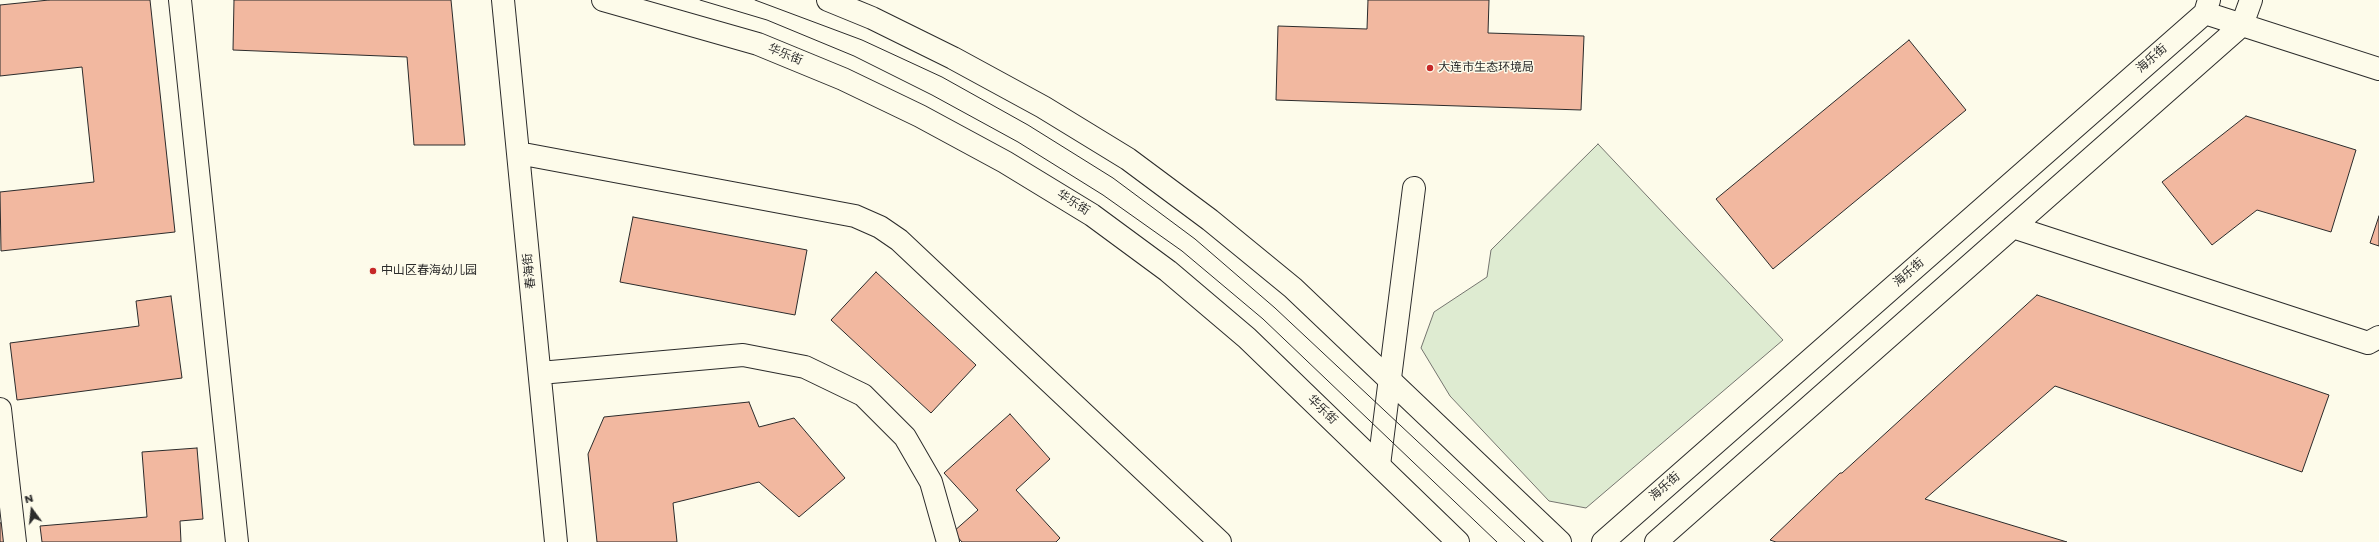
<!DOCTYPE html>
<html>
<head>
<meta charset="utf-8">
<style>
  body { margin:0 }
  #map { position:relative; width:2379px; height:542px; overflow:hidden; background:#fdfbea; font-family:Poppins,sans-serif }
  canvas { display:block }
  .north { position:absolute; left:12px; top:490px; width:40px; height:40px; -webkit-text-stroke:3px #fdfbea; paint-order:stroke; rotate:345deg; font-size:11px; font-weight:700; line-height:16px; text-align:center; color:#2b2b2b }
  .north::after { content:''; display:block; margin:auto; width:14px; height:18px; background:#2b2b2b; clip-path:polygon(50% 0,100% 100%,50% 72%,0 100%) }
</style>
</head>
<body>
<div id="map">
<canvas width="2379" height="542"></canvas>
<div class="north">N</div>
</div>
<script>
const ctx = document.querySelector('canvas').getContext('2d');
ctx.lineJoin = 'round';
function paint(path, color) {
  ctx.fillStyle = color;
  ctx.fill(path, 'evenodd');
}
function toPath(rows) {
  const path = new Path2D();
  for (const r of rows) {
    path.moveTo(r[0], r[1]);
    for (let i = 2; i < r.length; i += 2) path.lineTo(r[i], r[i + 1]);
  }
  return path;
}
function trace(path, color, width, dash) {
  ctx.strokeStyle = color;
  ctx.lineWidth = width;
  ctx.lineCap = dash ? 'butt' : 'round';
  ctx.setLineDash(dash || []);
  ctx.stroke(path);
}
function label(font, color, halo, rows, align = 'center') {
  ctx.font = font + ' Poppins,"Noto Sans SC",sans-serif';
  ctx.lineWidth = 3;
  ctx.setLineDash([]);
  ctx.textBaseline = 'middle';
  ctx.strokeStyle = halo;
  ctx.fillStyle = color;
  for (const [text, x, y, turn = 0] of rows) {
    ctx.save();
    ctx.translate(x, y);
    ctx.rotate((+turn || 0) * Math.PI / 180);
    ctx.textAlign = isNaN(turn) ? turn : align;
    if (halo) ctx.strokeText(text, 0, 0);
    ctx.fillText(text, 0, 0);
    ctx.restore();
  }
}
const green = toPath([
  [1598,144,1783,340,1586,508,1549,501,1450,396,1421,348,1434,312,1487,277,1491,250,1598,144]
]);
paint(green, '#deebd1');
trace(green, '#74746e', 1);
const building = toPath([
  [49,0,150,0,175,232,1,251,0,192,94,182,82,67,0,76,0,5,49,0],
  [234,0,451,0,465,145,414,145,407,57,233,50,234,0],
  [1368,0,1489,0,1488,33,1584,36,1581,110,1276,100,1278,26,1367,29,1368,0],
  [1909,40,1966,110,1773,269,1716,199,1909,40],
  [2246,116,2356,150,2331,232,2257,210,2212,245,2162,182,2246,116],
  [2379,216,2379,246,2370,243,2379,216],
  [633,217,807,250,795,315,620,282,633,217],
  [876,272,976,365,931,413,831,320,876,272],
  [2037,295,2329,395,2302,472,2055,386,1925,499,2067,542,1776,542,1770,540,1840,473,1842,473,2037,295],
  [171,296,182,378,17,400,10,343,139,326,136,301,171,296],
  [749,402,759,427,794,418,845,478,799,517,759,482,673,503,677,542,597,542,588,454,604,417,749,402],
  [1010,414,1050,459,1016,490,1060,538,1056,542,962,542,953,532,978,510,944,473,1010,414],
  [197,448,203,519,180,521,181,542,42,542,40,526,147,517,142,452,197,448],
  [3,522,4,542,0,542,0,523,3,522]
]);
paint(building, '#f2b8a0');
trace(building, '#2b2b2b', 1);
const minor = toPath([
  [180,0,237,542],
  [503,0,556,542],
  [2205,13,2379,69],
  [518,153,855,216,880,227,899,240,1220,542],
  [2013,227,2368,343,2379,337],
  [540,373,743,355,805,367,863,395,905,437,931,482,948,542],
  [0,409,15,542],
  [1379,465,1414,188],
  [1603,542,2205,13,2209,0],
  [1656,542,2242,25,2251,0]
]);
const highway = toPath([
  [603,0,758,44,843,79,920,116,1005,162,1092,215,1168,271,1247,338,1458,542],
  [828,0,872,18,953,58,1043,107,1128,159,1210,220,1293,288,1560,542]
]);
trace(minor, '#2b2b2b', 24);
trace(highway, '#2b2b2b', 24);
trace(minor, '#fdfbea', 22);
trace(highway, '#fdfbea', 22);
trace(toPath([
  [700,0,767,20,854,56,932,95,1018,142,1103,195,1182,251,1263,319,1497,542],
  [755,0,862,40,942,77,1028,125,1113,178,1195,239,1275,308,1525,542]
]), '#2b2b2b', 1);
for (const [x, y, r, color] of [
  [1430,68,4,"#c62828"],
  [373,271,4,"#c62828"]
]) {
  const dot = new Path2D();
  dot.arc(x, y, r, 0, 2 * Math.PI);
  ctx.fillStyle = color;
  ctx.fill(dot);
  trace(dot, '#fdfbea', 1.5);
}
label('12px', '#2b2b2b', '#fdfbea', [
  ["华乐街",785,55,22],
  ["海乐街",2152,59,-41],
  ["华乐街",1073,203,32],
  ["春海街",530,271,-96],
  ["海乐街",1909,273,-41],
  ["华乐街",1322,410,44],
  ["海乐街",1665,487,-41]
]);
label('12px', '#2b2b2b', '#fdfbea', [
  ["大连市生态环境局",1438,68],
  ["中山区春海幼儿园",381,271]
], 'left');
</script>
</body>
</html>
